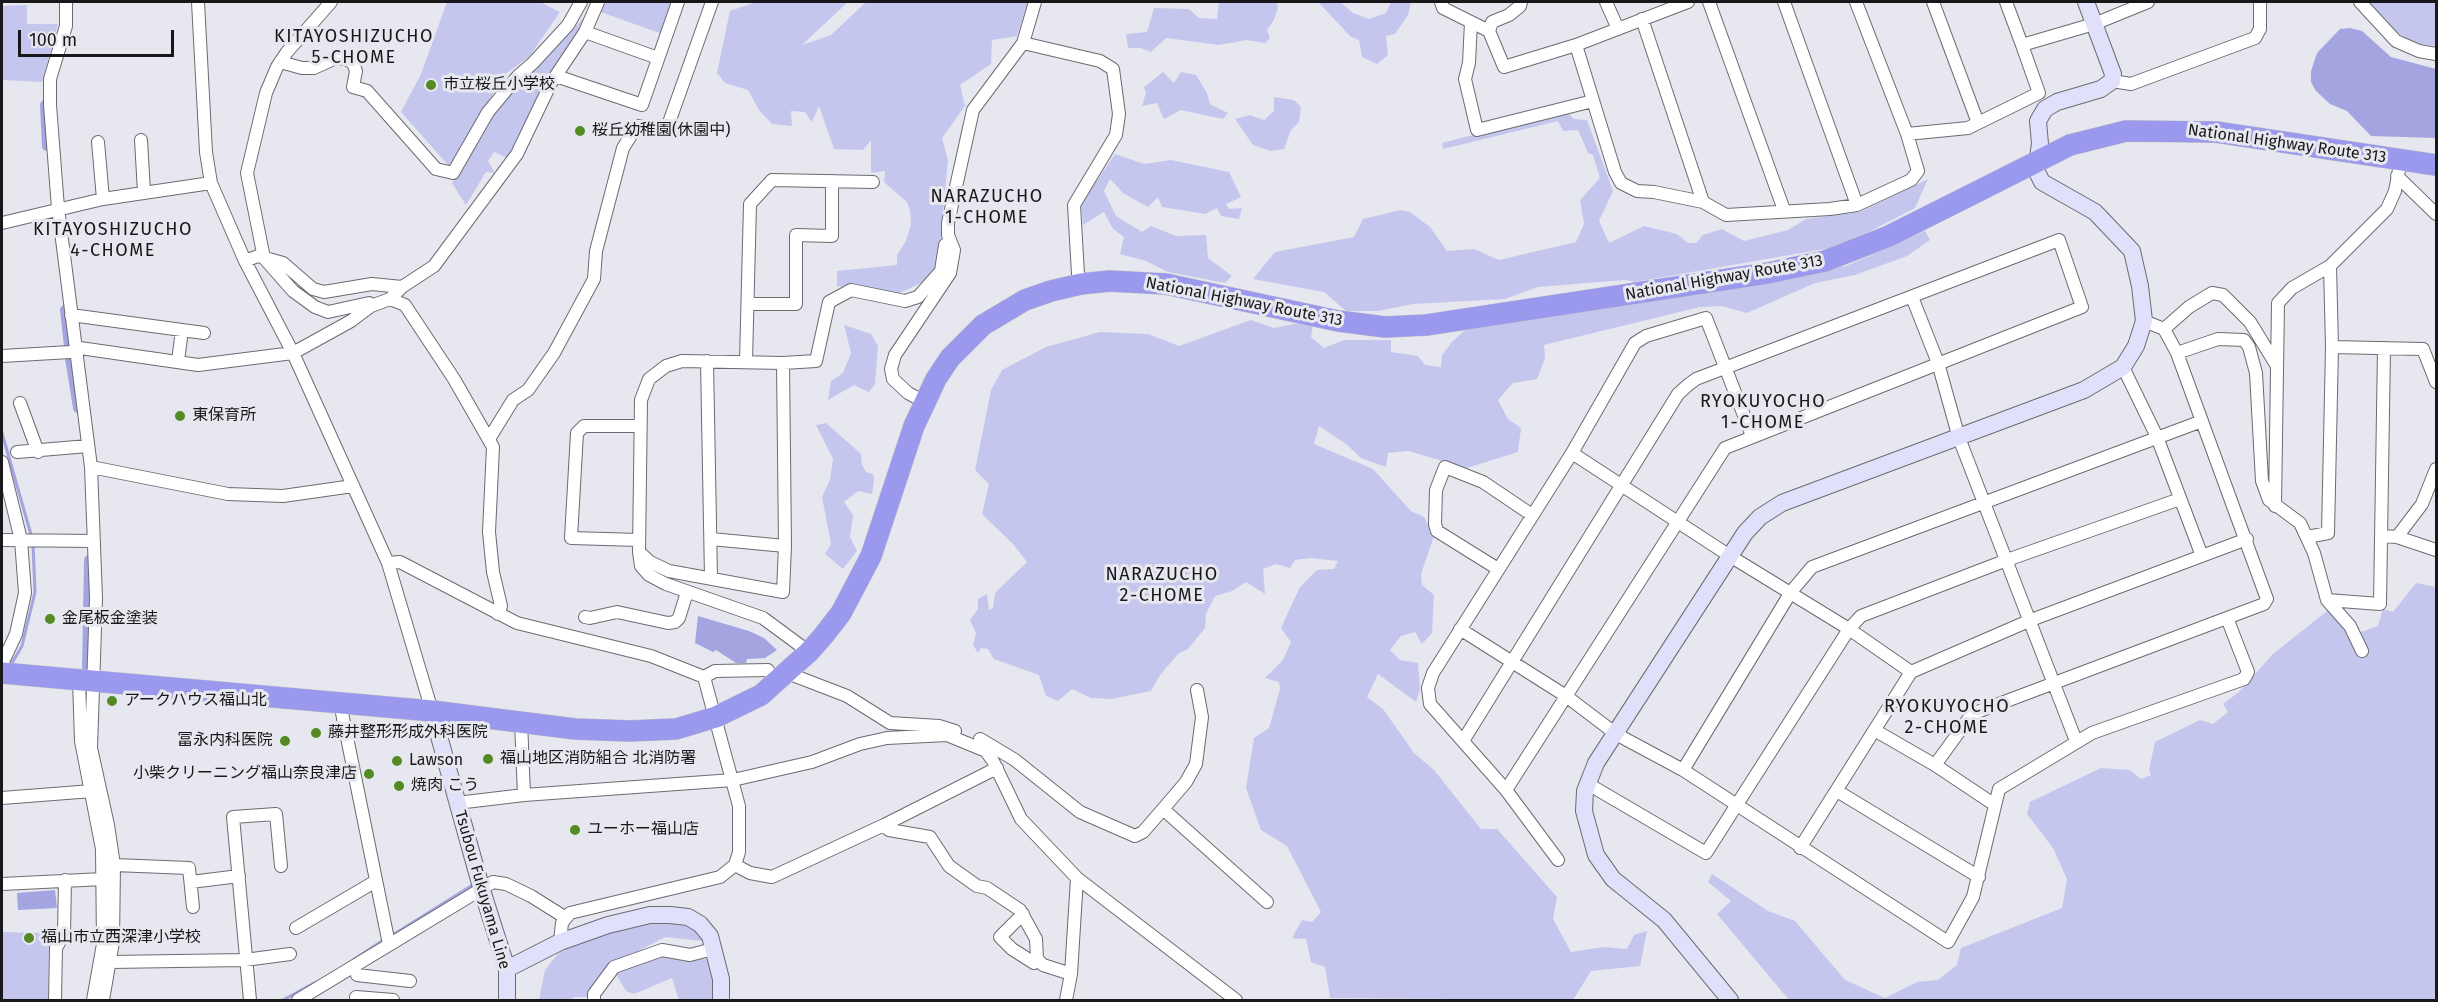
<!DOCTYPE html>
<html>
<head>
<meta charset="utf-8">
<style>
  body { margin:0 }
  #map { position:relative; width:2438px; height:1002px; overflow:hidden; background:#e7e7ef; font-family:"Fira Sans",sans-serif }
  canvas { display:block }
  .frame { position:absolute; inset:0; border:3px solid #18181a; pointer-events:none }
  .scale { position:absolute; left:18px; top:30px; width:156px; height:27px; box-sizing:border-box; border:3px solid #18181a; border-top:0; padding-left:8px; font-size:18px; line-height:21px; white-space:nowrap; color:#18181a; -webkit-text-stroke:4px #e7e7ef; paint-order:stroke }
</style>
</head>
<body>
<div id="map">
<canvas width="2438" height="1002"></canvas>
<div class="frame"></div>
<div class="scale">100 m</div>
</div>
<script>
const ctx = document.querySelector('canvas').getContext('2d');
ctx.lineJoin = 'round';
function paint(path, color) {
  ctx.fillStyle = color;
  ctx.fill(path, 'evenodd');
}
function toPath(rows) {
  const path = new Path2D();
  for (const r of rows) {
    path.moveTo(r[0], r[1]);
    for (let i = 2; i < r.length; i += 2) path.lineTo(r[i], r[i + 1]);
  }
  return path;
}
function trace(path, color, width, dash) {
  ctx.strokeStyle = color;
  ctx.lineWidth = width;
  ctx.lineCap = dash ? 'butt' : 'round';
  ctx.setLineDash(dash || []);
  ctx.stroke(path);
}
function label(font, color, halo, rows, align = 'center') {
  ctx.font = font + ' "Fira Sans","Noto Sans JP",sans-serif';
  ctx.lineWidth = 6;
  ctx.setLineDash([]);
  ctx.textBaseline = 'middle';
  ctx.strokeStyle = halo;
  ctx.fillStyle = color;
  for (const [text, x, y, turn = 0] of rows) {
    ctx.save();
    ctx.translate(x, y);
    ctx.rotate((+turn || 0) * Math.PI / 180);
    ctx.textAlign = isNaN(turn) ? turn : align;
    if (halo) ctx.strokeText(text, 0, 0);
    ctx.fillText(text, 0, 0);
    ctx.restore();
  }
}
paint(toPath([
  [447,2,540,2,560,12,529,57,505,74,449,166,401,112,421,74],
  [605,2,673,2,662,34,601,12],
  [756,2,848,2,802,45,831,35,866,2,1028,2,1017,36,992,40,991,64,960,85,965,106,942,138,948,160,941,232,942,248,935,270,927,280,898,294,837,286,837,271,897,265,897,255,906,241,911,224,910,210,907,202,884,182,885,171,871,173,871,140,863,150,834,149,819,106,812,122,805,112,791,111,792,126,772,124,759,110,748,90,725,83,717,73,730,11],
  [1219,2,1276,2,1278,7,1274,20,1267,30,1270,38,1265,43,1247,40,1219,45,1166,38,1151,52,1141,48,1128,48,1126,34,1147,32,1154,8,1189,9,1199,18,1217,19],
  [1318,2,1340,2,1353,13,1369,19,1386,13,1391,2,1411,2,1408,15,1395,34,1386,36,1388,55,1377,64,1362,57,1359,40,1351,37],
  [2369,2,2436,2,2436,46,2414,43,2392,29],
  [27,5,27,24,58,24,42,82,2,80,2,6],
  [591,10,581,33,546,80,508,158,494,152,488,161,495,173,486,172,466,205,452,183,490,116,533,66,537,67],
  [1163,72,1174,83,1181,72,1196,75,1207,93,1210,104,1228,113,1223,119,1181,110,1164,119,1157,103,1142,106,1146,93,1144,87],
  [1274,97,1294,100,1301,107,1299,122,1291,130,1284,149,1271,151,1253,145,1235,119,1250,115,1264,120,1274,111],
  [1566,111,1574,119,1587,120,1613,191,1599,221,1609,243,1644,226,1677,234,1688,243,1696,243,1703,235,1722,229,1744,241,1788,230,1806,219,1860,212,1928,179,1915,208,1859,237,1830,248,1635,282,1625,280,1538,287,1505,299,1413,304,1378,311,1346,311,1324,292,1253,279,1275,252,1354,237,1363,219,1401,210,1410,212,1430,227,1447,251,1474,249,1499,260,1576,242,1584,224,1580,200,1600,178,1593,155,1588,153,1578,130,1563,131,1558,121,1443,149,1442,143],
  [1115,154,1144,164,1171,160,1229,172,1241,197,1226,204,1229,209,1242,208,1239,219,1221,216,1217,208,1205,214,1162,207,1158,197,1148,207,1123,193,1110,179,1104,191,1116,216,1142,232,1151,226,1176,236,1206,235,1208,258,1232,276,1225,283,1168,272,1146,261,1120,254,1124,237,1113,229,1104,212,1083,225,1081,204],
  [1925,231,1930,240,1907,256,1855,275,1815,283,1747,313,1722,306,1700,307,1544,345,1545,358,1537,379,1513,383,1498,400,1508,419,1521,428,1518,452,1467,468,1408,451,1388,453,1386,467,1361,458,1346,444,1319,426,1314,444,1373,469,1411,511,1424,517,1434,536,1421,574,1422,585,1434,595,1432,633,1422,644,1415,632,1401,636,1390,650,1400,660,1418,663,1420,690,1416,702,1378,674,1367,697,1383,709,1414,753,1434,770,1481,829,1497,829,1557,897,1553,919,1571,952,1604,947,1627,949,1634,935,1647,931,1640,966,1591,971,1573,1000,1330,998,1325,967,1311,962,1306,939,1292,938,1302,920,1312,922,1321,912,1287,846,1261,830,1246,788,1254,738,1269,728,1280,689,1279,682,1265,678,1283,660,1291,642,1281,628,1300,587,1317,570,1334,569,1338,561,1310,558,1295,560,1290,568,1276,564,1263,569,1265,594,1246,582,1232,591,1215,596,1206,614,1205,628,1188,649,1179,653,1160,675,1151,691,1111,699,1091,698,1072,689,1058,701,1046,696,1039,675,994,659,988,649,981,648,978,653,973,645,976,633,970,620,978,609,978,599,987,594,989,610,993,608,995,593,1027,562,1013,544,982,514,989,484,975,470,991,390,1002,370,1046,347,1100,332,1148,334,1179,346,1251,320,1274,328,1299,323,1313,325,1311,337,1324,348,1344,340,1391,340,1391,352,1418,356,1425,365,1441,367,1442,355,1452,342,1466,329,1846,266],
  [844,325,871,334,878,346,875,384,869,392,854,385,828,400,831,381,843,373,851,353],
  [826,423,861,454,862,465,866,472,873,474,874,480,872,494,858,491,844,502,853,515,850,537,857,551,843,569,825,554,831,544,822,497,830,480,833,459,816,425],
  [2416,583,2436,587,2436,1000,1789,1000,1717,914,1731,901,1708,882,1712,874,1768,911,1795,921,1845,980,1885,998,1917,982,1938,980,1957,965,1961,948,2062,908,2067,879,2053,848,2027,814,2030,802,2101,768,2130,770,2141,779,2151,775,2149,770,2155,742,2200,720,2213,724,2228,712,2223,704,2239,692,2273,654,2327,611,2336,614,2358,633,2378,626,2383,609,2393,612],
  [660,921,682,923,691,927,703,941,665,937,605,968,588,997,573,997,572,1000,539,1000,545,970,558,954,587,937],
  [2,932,41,933,40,941,49,941,48,1000,2,1000],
  [662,952,711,960,714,1000,679,1000,672,978,634,994,626,991,616,974]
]), '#c5c6ee');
paint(toPath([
  [2350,28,2362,31,2391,57,2436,69,2436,138,2371,136,2347,111,2330,104,2316,91,2311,82,2311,71,2317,53,2340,29],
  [698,616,749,631,764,638,777,650,765,658,747,659,746,663,736,663,716,650,713,652,695,643],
  [55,890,57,908,18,910,17,893]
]), '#a3a4e0');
trace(toPath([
  [2,433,32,538],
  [12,663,22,646,35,592,33,544],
  [391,936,471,886],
  [353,960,385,939],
  [283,1000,316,982]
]), '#a3a4e0', 3);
trace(toPath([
  [45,105,47,146],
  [65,310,69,346],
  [70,358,78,408],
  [87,672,89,560],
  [86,725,86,695]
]), '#a3a4e0', 10);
const street = toPath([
  [66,2,66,26,50,79,50,105,58,208,91,467,96,598,91,748,108,825,114,865,113,942,103,1000],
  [198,2,206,152,211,183,245,261,293,353,388,563,432,711],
  [331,2,287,52,277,67,266,93,247,173,264,258,293,291,315,307,328,312,369,303,371,306],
  [1441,2,1443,8,1489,31,1504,67,1576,45,1688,2],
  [1606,2,1618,29],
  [1709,2,1784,210],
  [1784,2,1857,205],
  [1933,2,1978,123],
  [2006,2,2022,45,2094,24,2148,2],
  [2360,2,2396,41,2419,51,2436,54],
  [1642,19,1703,202],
  [1471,22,1469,63,1465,79,1477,130,1593,101],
  [1489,31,1492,22,1509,15,1520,6,1521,2],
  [585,32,658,58],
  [1023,43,1100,61,1113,69,1119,114,1116,135,1074,205,1078,274,1081,284],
  [1576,45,1615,172,1621,183,1637,191,1654,192,1703,202,1726,215,1830,209,1857,205,1911,180,1918,171,1907,134,1856,2],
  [280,62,302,68,314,68,336,58,346,59,353,63,356,71,353,87,367,91,436,169,453,173,488,112,518,76,533,63,568,25,581,2],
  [556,76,642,105,678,2],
  [2112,81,2131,84,2255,38,2260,29,2260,2],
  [1907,134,1968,128,2039,93,2022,45],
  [141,140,144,192],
  [98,142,103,199],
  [2397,176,2436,214],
  [2,223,103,199,211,183],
  [245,261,258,256,283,263,313,289,324,292,372,284,402,287],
  [1912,297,1938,363,1959,438,2076,741],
  [390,299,405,305,454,379,493,447,489,532,493,572,501,606,498,614],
  [748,304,796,304,796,235,832,236,832,181],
  [71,315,204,333],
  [2144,321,2164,329,2189,307,2212,293,2223,295,2250,322,2277,366],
  [2164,329,2177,353],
  [2332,347,2423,349,2436,382],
  [2,356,70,352,80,348,198,365,293,353,351,321,371,306,390,299,402,287,434,266,517,154,551,83,585,32,598,2],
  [178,361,182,330],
  [707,361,711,578],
  [746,361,750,204,772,180,873,182],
  [783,363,785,546,783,592,669,571,650,562,639,552,641,400,649,379,666,366,682,361,783,363,816,361,829,302,851,290,905,301,918,297,941,271,945,245,950,241],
  [2123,367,2157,437,2202,556],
  [923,401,908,393,893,379,891,369,895,355,950,273,954,250,948,235,948,223,973,110,1023,43,1035,2],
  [20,403,38,452],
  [489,439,513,400,528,390,554,353,594,279,596,251,623,148,637,126,666,131,712,2],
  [17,452,88,446],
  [1572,453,1730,556,1849,629,1911,672],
  [2,462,21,540,25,593,16,634,2,664],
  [91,467,228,494,283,496,353,486],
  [2275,506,2278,303,2292,288,2330,266,2387,209,2395,191,2401,159],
  [2382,536,2397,537,2422,504,2436,469],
  [2307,537,2328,533,2332,347,2330,266],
  [2397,537,2436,550],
  [711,539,785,546],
  [2,540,94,541],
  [639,540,571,538,577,433,584,426,640,426],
  [639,552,641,566,649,575,666,584,763,618,809,652],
  [388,563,400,562,517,623,651,656,704,677,739,806,739,852,735,865,720,877,570,913,562,923,560,942],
  [1498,569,1437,531,1435,524,1436,490,1445,467,1483,482,1532,515],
  [2327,600,2380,604,2384,348],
  [585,617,590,618,617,612,668,623,675,622,679,618,687,592],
  [1460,629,1566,696,1616,734,1683,770,1948,942,1973,897,1999,789,2092,733,2244,679,2248,672,2227,618],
  [795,676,847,696,890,723,939,726,955,731],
  [704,677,715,671,768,670],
  [79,680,81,741,102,849,103,944,93,1000],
  [340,703,389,944],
  [521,721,524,795],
  [1876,731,1935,765,1995,805],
  [980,739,1015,760,1080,812,1135,836,1143,832,1163,809,1186,782,1196,764,1202,717,1197,690],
  [1463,741,1678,394,1688,385,1696,379,2059,240,2082,307,1725,448,1506,790],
  [1935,765,1972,714,2264,604,2267,599,2177,353,2218,339,2244,340,2249,347,2256,373,2262,481,2269,500,2300,523,2314,553,2327,600,2350,626,2362,651],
  [1683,770,1791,592,1812,567,2202,421],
  [1588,784,1706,853,1849,629,1861,616,2007,560,2180,499],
  [1837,791,1979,877],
  [2,798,92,791],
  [457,803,524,795,733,780,812,762,860,744,887,738,947,735,986,751,993,761,1021,819,1077,878,1236,1000],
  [1163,809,1267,902],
  [884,825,889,830,930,837,949,866,977,886,987,888,1020,910,1036,939,1037,959,1043,965,1071,974],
  [1800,848,1911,672,2031,620,2247,539],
  [1558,860,1506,790,1430,704,1428,688,1433,673,1572,453,1635,343,1646,336,1706,318,1752,436],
  [114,865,189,868,193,907],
  [735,865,750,873,772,877,884,825,997,768],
  [191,882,239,876],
  [2,884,103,879],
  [1023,914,1000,937,1012,949,1034,963,1037,959],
  [296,928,376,881],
  [110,962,245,960,290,954],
  [357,975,410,981],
  [356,997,393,1000],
  [55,1000,56,948,64,934,65,880],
  [250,1000,233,817,276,814,281,866],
  [298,1000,493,882,506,884,531,896,566,918],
  [594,1000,594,994,614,967,662,950,690,955,713,949],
  [1066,1000,1071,974,1077,878]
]);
const secondary = toPath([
  [432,711,481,887,507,969,507,1000],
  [507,969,560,942,608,925,650,915,670,915,688,917,700,924,710,936,721,979,721,1000],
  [1730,1000,1664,920,1613,879,1596,855,1584,811,1585,791,1596,763,1745,533,1760,517,1782,503,2084,390,2123,367,2136,346,2144,321,2140,286,2132,251,2095,212,2042,182,2036,170,2040,144,2038,121,2045,109,2057,102,2101,89,2112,81,2113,74,2086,2]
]);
const highway = toPath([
  [2,673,432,711,575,729,630,731,676,729,716,717,761,695,809,652,824,635,841,613,871,556,914,426,936,379,950,358,983,325,1025,300,1051,291,1081,284,1109,281,1166,284,1338,321,1385,327,1426,325,1768,273,1825,261,1889,236,2070,145,2126,131,2216,132,2436,165]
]);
trace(street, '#6b6b71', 14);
trace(secondary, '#6b6b71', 18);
trace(highway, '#c3c3c3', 22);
trace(street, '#fff', 12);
trace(secondary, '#e1e0fa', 16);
trace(highway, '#9a99ee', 21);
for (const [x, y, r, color] of [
  [431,85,6,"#538a24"],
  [580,131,6,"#538a24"],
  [180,416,6,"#538a24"],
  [50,619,6,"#538a24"],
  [112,701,6,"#538a24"],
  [316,733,6,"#538a24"],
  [285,741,6,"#538a24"],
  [488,759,6,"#538a24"],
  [397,761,6,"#538a24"],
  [369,774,6,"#538a24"],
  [399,786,6,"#538a24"],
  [575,830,6,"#538a24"],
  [29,938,6,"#538a24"]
]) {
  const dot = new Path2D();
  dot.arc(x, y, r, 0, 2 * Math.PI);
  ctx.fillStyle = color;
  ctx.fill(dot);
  trace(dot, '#e7e7ef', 2);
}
label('16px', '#18181a', '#e7e7ef', [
  ["市立桜丘小学校",443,85],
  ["桜丘幼稚園(休園中)",592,131],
  ["東保育所",192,416],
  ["金尾板金塗装",62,619],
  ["アークハウス福山北",124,701],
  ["藤井整形形成外科医院",328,733],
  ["冨永内科医院",273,741,"right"],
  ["福山地区消防組合 北消防署",500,759],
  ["Lawson",409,761],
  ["小柴クリーニング福山奈良津店",357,774,"right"],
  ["焼肉 こう",411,786],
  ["ユーホー福山店",587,830],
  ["福山市立西深津小学校",41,938]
], 'left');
label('16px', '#18181a', '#e7e7ef', [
  ["National Highway Route 313",2287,144,8],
  ["National Highway Route 313",1724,278,-10],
  ["National Highway Route 313",1244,302,11],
  ["Tsubou Fukuyama Line",482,890,74]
]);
ctx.letterSpacing = '1.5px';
label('18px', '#18181a', '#e7e7ef', [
  ["KITAYOSHIZUCHO",354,37],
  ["5-CHOME",354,58],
  ["NARAZUCHO",987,197],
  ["1-CHOME",987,218],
  ["KITAYOSHIZUCHO",113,230],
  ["4-CHOME",113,251],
  ["RYOKUYOCHO",1763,402],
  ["1-CHOME",1763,423],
  ["NARAZUCHO",1162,575],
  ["2-CHOME",1162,596],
  ["RYOKUYOCHO",1947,707],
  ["2-CHOME",1947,728]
]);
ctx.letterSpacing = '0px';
</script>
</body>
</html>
